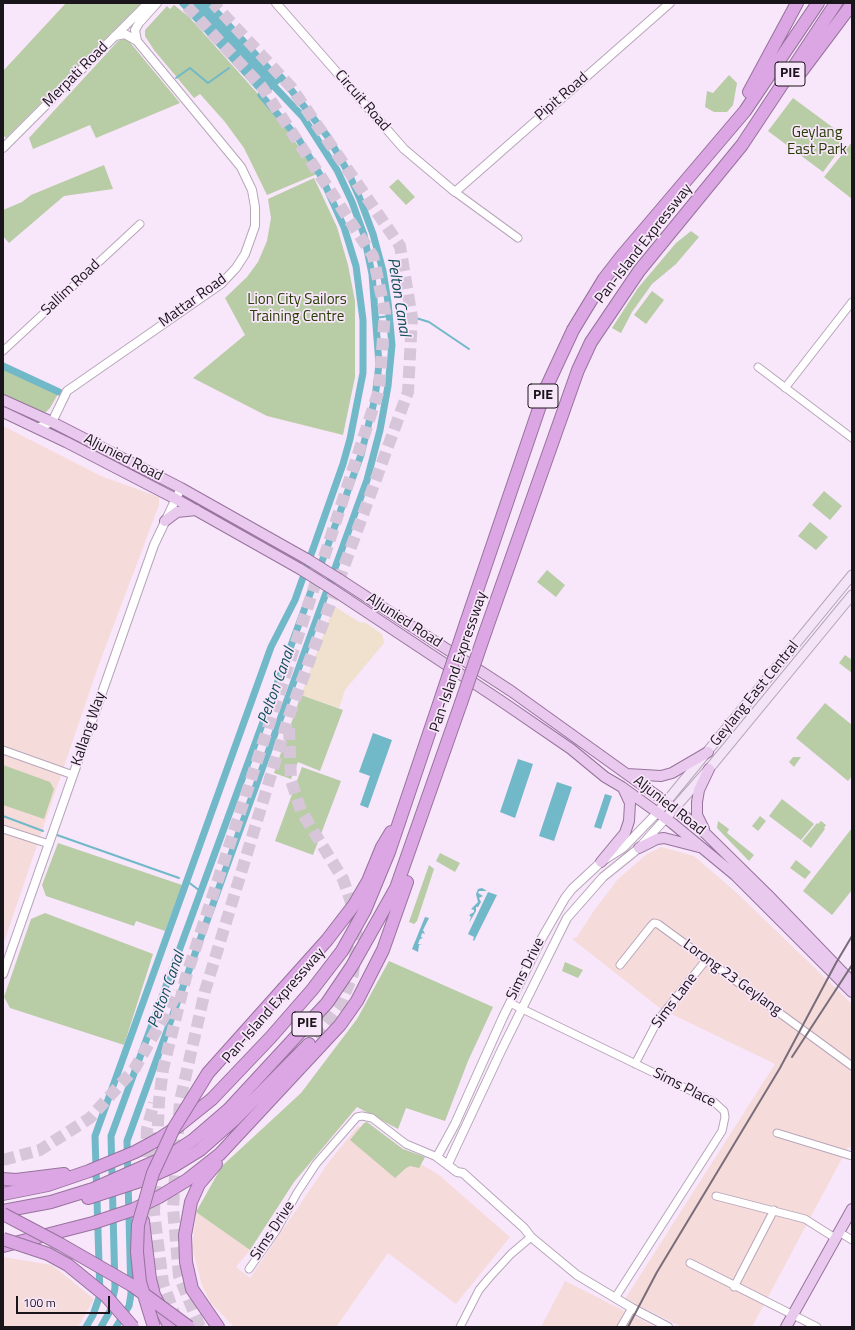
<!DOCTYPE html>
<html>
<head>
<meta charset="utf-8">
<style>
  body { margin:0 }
  #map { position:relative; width:855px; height:1330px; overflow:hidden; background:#f8e6fa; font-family:"Titillium Web",sans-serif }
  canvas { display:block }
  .frame { position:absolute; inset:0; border:4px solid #1a141b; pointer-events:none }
  .scale { position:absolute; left:16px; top:1296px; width:94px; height:18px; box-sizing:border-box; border:2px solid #1a141b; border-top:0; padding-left:5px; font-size:12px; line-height:14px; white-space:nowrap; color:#1a141b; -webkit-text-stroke:3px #f8e6fa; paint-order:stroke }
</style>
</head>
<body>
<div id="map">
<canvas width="855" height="1330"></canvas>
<div class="frame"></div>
<div class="scale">100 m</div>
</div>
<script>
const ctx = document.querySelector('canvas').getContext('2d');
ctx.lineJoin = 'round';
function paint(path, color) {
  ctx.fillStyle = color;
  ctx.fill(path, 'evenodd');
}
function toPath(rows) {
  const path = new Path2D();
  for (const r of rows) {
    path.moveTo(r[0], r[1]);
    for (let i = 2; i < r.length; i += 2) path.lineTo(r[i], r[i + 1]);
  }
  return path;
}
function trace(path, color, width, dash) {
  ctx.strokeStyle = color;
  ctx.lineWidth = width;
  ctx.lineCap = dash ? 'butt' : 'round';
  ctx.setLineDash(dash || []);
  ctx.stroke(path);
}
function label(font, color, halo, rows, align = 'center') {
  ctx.font = font + ' "Titillium Web",sans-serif';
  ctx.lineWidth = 3.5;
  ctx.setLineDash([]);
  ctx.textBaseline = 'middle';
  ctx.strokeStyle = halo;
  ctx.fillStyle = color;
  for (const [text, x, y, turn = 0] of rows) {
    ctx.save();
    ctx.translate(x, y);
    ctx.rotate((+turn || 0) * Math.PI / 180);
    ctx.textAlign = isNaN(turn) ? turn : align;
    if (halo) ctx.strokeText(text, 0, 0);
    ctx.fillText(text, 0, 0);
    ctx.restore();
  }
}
paint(toPath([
  [3,426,101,476,159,497,159,505,99,664,3,945],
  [661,847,694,856,738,894,852,1004,852,1148,848,1147,752,1327,682,1327,625,1299,775,1064,661,1009,572,939,577,937,593,912,618,879,647,854],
  [358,1126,439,1175,510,1237,456,1304,388,1253,336,1327,234,1327,210,1302,202,1285,192,1248,196,1212,250,1250,236,1267,250,1278,328,1163],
  [3,1257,52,1265,94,1299,78,1327,3,1327],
  [565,1281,656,1327,541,1327]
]), '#f6dbdb');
paint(toPath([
  [334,606,359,622,366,623,382,634,384,643,345,690,339,708,301,695]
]), '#efe1cd');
paint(toPath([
  [66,3,141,3,6,138,3,135,3,71],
  [174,5,189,17,258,94,290,134,317,174,267,195,244,148,225,122,200,94,194,98,154,50,145,36,145,30,167,6,170,9],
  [124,39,128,40,180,103,96,138,90,125,33,149,29,138,118,41],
  [729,75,737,83,733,105,727,112,714,112,705,107,707,91,713,93],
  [793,98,843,135,841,148,823,172,768,131],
  [852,142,852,199,824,177],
  [104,165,113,189,64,196,9,243,3,236,3,210,22,202,31,195],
  [314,178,337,227,348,265,355,301,355,377,343,435,267,416,193,378,245,335,225,298,247,277,258,262,267,241,271,218,268,199],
  [398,179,415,197,406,205,389,187],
  [691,231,699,237,676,264,652,284,632,312,621,333,612,328,638,288,676,243],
  [652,291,664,300,646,324,634,315],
  [3,368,58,394,50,408,46,412,41,413,3,396],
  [824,491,842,506,830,520,812,505],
  [810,522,828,537,816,550,798,536],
  [547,570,565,585,556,597,537,582],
  [845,655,852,660,852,673,839,663],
  [301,695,343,710,320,771,298,762,291,779,274,773],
  [825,703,852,725,852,776,848,781,796,738],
  [793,757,801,757,794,767,789,762],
  [3,765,50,782,54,789,44,819,3,805],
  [302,767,341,781,313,855,275,841],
  [782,799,814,824,801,840,769,816],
  [760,816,766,821,758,831,752,826],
  [718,821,729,829,727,833,754,855,749,861,717,828],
  [821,821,826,825,824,828,825,829,811,848,802,841,817,823,818,824],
  [852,828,852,890,832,915,803,891],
  [58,843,182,885,165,931,136,921,134,926,46,896,42,885],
  [440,853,460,863,455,872,436,861],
  [796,860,811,872,805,879,790,868],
  [429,865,434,869,417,921,414,924,409,922],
  [45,913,153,954,124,1045,10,1008,4,997,31,919],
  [389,961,493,1007,468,1061,445,1121,406,1108,398,1129,357,1107,294,1182,250,1250,196,1212,222,1166,301,1093,357,1019],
  [565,962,583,970,578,978,562,971],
  [367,1122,403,1149,425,1157,419,1168,410,1166,406,1168,395,1178,350,1140,364,1123]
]), '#b8cca5');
paint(toPath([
  [178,3,213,3,281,77,261,95],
  [373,733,392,740,368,808,360,805,370,776,359,772],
  [518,759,533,764,515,818,500,812],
  [557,782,572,787,554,841,539,836],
  [605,794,612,796,601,829,594,827],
  [482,888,487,891,479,891,478,893,483,896,479,898,481,902,478,907,476,907,476,911,469,923,471,917,469,915,474,912,474,910,471,909,478,902,476,894,478,889],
  [488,892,497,895,474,941,473,940,474,937,468,934],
  [425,917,429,918,423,930,425,934,422,933,421,937,423,938,420,939,418,944,422,945,419,945,418,952,412,949]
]), '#71b8c8');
trace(toPath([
  [176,78,190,68,208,83,229,68],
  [375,318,389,316],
  [416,318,429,322,469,349],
  [3,816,43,831],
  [57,835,179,878],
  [187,881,200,891]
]), '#71b8c8', 2);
trace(toPath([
  [3,366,59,392],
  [86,1327,93,1315,100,1295,95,1136,271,647,295,600,343,464,350,439,363,373,363,320,356,266,344,227,322,178,298,138,261,95,281,77,328,137,348,172,360,199,373,234,383,271,388,302,392,345,388,386,380,430,367,480,127,1141,131,1294,129,1306,116,1327],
  [101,1327,110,1311,115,1288,111,1136,361,455,375,398,379,364,372,274,364,235,352,202,337,170,303,117,270,82]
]), '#71b8c8', 7);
trace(toPath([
  [289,728,291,780,301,811,343,879,354,911,357,938,353,974,341,1003,309,1044],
  [3,1160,40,1150,90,1118,135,1068,178,992],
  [145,1175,147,1129,154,1103],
  [177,1321,163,1283,154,1212,159,1101,163,1069,186,977,379,390,385,312,373,256,262,87,184,3],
  [200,1327,179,1276,173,1208,180,1101,205,991,289,716,408,392,412,318,400,246,291,87,213,3]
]), '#d7c6d9', 12, [12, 6]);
const minor = toPath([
  [455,192,518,238],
  [3,351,140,224],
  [758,367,852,438],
  [785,388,852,302],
  [3,750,73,775],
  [3,829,49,844],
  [620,965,651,926,654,923,658,924,852,1066],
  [510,1003,714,1102,724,1111,725,1117,722,1131,615,1298],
  [635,1064,658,1020,706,960],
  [777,1133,852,1156],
  [716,1196,805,1219,835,1238],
  [839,1232,852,1240],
  [690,1263,817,1327],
  [249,1269,276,1231,297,1193,316,1164,357,1117,362,1116,372,1118,406,1144,437,1157],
  [734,1287,774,1210],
  [460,1327,479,1290,489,1278,511,1254,531,1237],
  [621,1327,632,1308]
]);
const tertiary = toPath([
  [276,3,404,149,455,192,670,3],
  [137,41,135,30,139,23,157,3],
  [3,148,148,3],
  [37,428,52,422,67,391,221,284,236,268,245,254,255,226,255,207,252,190,241,167,137,41,125,34,115,36],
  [657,813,623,848,601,862,572,889,565,898,542,938,503,1017,455,1124,437,1157,457,1172,463,1173,524,1228,531,1237,577,1275,632,1308,668,1327],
  [3,974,154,545,181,488],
  [448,1164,501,1051,567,918,603,877,639,848,665,819]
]);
const secondary = toPath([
  [657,813,852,575],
  [665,819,709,769,852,595]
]);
const primary = toPath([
  [3,400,52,422,181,488,307,559],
  [3,412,66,442,176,499,300,569],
  [165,521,177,512,196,510],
  [339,579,511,691,681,813,705,833,768,895,852,982],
  [332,589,504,703,571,749,605,777,622,787,672,823,735,875,852,992],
  [627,774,661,776,672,773,708,752],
  [704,829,697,815,697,802,699,790,709,769],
  [639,848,657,839,664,838,699,847],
  [601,862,625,833,629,821,630,803,623,788],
  [786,1327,852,1209]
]);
const motorway = toPath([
  [801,72,852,4],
  [749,92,797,3],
  [466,623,546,388,573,330,604,279,621,257,745,111,818,3],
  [486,630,578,370,591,342,639,271,742,145,836,3],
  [284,988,327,940,354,905,368,881,382,847,391,832],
  [216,1164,199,1184,191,1202,185,1235,186,1262,192,1289,218,1327],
  [3,1179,16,1180,64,1174],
  [3,1194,48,1185,89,1171,135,1152,159,1139,177,1127,212,1099,271,1037,312,990,342,951,365,910,389,852,442,695],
  [88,1198,140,1181,174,1166,200,1150,234,1120,309,1044],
  [3,1211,51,1202,93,1189,170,1155,193,1140,229,1109,327,1003,352,966,396,888,461,703],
  [143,1221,150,1279,154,1295,170,1327],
  [3,1246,93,1223,132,1210,159,1197,187,1180,220,1154,340,1025,357,1001,383,950,407,882]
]);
trace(minor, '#b7a6b9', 9);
trace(tertiary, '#b7a6b9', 10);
trace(secondary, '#b7a6b9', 11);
trace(primary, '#97739d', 12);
trace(motorway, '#97739d', 14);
trace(minor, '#fff', 7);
trace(tertiary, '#fff', 8);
trace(secondary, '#f4e4f7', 9);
trace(primary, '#e9caee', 10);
trace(motorway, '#dba6e3', 12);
trace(toPath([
  [792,1057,852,965],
  [628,1327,657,1272,780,1068,836,963,852,936]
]), '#786d79', 2);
const primaryBridge = toPath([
  [307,559,339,579],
  [300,569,332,589]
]);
const motorwayBridge = toPath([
  [442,695,466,623],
  [461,703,486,630],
  [3,1214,60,1244,133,1286,189,1327],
  [3,1239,48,1254,68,1265,106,1296,133,1327],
  [154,1327,140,1282,137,1252,138,1225,153,1173,174,1128,208,1073,284,988]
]);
trace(primaryBridge, '#97739d', 12, []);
trace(motorwayBridge, '#97739d', 14, []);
trace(primaryBridge, '#e9caee', 10);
trace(motorwayBridge, '#dba6e3', 12);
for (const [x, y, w] of [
  [790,74,30],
  [543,396,30],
  [307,1024,30]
]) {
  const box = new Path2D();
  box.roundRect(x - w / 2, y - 12, w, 24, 3);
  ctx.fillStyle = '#f8e6fa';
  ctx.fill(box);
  trace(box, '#1a141b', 1);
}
label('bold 14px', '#1a141b', null, [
  ["PIE",790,74],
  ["PIE",543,396],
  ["PIE",307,1024]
]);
label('15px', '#1a141b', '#f8e6fa', [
  ["Merpati Road",76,75,-45],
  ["Pipit Road",562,97,-41],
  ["Circuit Road",362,101,49],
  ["Pan-Island Expressway",644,244,-52],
  ["Sallim Road",71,288,-43],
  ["Mattar Road",193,301,-36],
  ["Aljunied Road",123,458,27],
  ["Aljunied Road",404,621,33],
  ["Pan-Island Expressway",459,662,-71],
  ["Geylang East Central",755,694,-51],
  ["Kallang Way",89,729,-71],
  ["Aljunied Road",669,806,38],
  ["Sims Drive",526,969,-64],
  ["Lorong 23 Geylang",732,978,36],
  ["Sims Lane",675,1001,-53],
  ["Pan-Island Expressway",274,1006,-49],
  ["Sims Place",684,1088,27],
  ["Sims Drive",273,1231,-57]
]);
label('15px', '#273d04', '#f8e6fa', [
  ["Geylang",817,133],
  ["East Park",817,150],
  ["Lion City Sailors",297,300],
  ["Training Centre",297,317]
]);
label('italic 16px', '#0f4e5a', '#f8e6fa', [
  ["Pelton Canal",398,297,81],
  ["Pelton Canal",277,686,-70],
  ["Pelton Canal",167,990,-70]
]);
</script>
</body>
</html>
